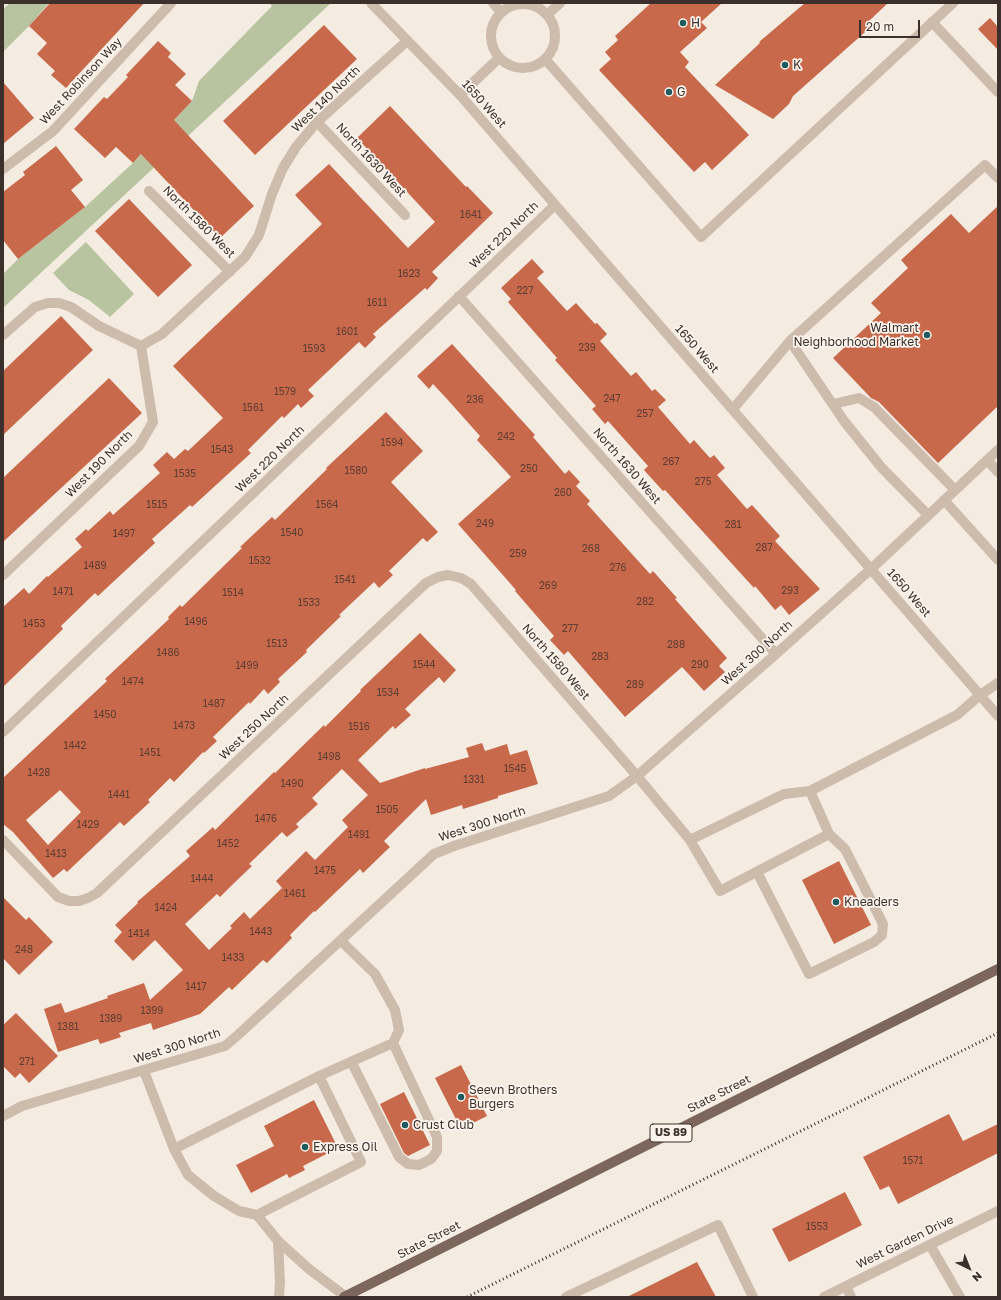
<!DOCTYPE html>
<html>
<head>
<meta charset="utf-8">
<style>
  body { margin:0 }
  #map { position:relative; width:1001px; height:1300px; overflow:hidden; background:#f4ebe1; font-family:"Golos Text",sans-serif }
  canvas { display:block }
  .frame { position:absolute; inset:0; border:4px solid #3b302b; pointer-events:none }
  .north { position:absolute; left:949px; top:1248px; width:40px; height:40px; -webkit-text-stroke:3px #fbf5ee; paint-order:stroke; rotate:137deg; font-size:11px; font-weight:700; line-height:16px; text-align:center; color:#3b302b }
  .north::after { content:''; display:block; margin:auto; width:14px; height:18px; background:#3b302b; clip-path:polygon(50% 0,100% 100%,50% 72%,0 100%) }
  .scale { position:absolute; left:859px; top:20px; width:61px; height:18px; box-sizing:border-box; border:2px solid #3b302b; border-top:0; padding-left:5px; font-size:12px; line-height:14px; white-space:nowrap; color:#3b302b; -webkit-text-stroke:3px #fbf5ee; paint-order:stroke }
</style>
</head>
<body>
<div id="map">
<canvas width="1001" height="1300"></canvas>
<div class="frame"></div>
<div class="north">N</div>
<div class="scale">20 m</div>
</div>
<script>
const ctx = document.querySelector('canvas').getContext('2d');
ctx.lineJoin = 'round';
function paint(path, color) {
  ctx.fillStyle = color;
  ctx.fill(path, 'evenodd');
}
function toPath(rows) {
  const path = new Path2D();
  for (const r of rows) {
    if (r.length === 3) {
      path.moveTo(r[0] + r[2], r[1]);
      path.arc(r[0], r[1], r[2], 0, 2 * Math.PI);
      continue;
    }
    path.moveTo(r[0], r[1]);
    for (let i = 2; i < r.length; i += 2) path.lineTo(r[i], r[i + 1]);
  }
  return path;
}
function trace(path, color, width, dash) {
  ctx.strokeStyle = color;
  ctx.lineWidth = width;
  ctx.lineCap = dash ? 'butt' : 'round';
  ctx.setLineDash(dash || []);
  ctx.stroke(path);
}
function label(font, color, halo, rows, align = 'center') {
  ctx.font = font + ' "Golos Text",sans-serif';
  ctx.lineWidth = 3.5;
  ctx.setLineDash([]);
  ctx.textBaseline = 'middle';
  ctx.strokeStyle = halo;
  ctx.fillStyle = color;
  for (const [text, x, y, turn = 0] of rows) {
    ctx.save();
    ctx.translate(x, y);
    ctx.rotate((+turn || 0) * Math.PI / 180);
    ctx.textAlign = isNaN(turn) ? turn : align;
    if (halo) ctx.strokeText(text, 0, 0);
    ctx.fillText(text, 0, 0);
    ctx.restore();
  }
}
paint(toPath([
  [10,3,49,3,29,26,3,52,3,9],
  [269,3,331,3,3,308,3,274,18,259,85,207,133,163,192,101,199,81,272,6],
  [86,242,134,294,110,317,89,300,69,290,53,273]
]), '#b8c4a0');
paint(toPath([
  [50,3,144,3,66,88,51,75,55,71,37,54,47,43,29,26],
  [651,3,722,3,701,22,707,28,680,52,689,62,685,67,749,135,712,170,705,162,694,172,599,70,611,59,605,52,618,40,615,36],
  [805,3,888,3,869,21,873,25,793,96,789,104,773,119,715,85,760,43,759,42],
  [990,18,998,27,998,50,978,29],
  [324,25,357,59,255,155,223,121],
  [158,41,171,53,168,57,186,74,175,85,192,101,174,120,254,206,220,238,141,154,133,163,116,147,105,158,74,129,104,97,107,99,128,77,126,75],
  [3,82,34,118,3,144],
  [390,106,466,187,467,186,493,213,432,272,438,278,427,290,425,288,373,334,376,337,365,348,359,342,308,390,314,396,301,408,298,404,284,418,282,416,248,450,251,453,192,507,190,505,152,539,155,543,98,596,95,593,61,626,63,629,3,687,3,607,24,588,29,594,47,576,48,577,82,547,75,539,86,529,88,531,110,511,113,515,160,473,153,465,167,452,174,459,185,449,188,451,223,418,173,366,322,224,295,195,329,164,408,248,435,222,357,138],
  [56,146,83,180,71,190,85,207,18,259,3,240,3,192,25,175,23,172],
  [129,199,192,265,158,297,95,231],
  [998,206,998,406,938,463,879,402,871,398,833,358,881,313,871,303,908,268,901,260,951,214,969,233],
  [532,259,544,272,537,278,567,311,576,303,595,324,597,323,607,334,600,341,631,376,636,372,652,391,655,389,666,400,658,407,690,444,694,440,710,458,714,455,725,468,717,475,747,509,752,505,780,536,775,541,820,589,789,615,781,605,775,610,755,586,754,588,665,490,663,491,644,470,648,466,608,421,605,424,592,409,596,406,555,360,557,358,508,302,511,299,501,288],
  [61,316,93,350,3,435,3,371],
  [452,344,535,435,533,437,565,474,569,470,580,482,576,486,590,501,587,504,650,574,653,571,677,598,675,599,704,632,727,658,719,666,725,672,704,691,682,667,625,717,568,651,564,655,550,640,554,636,515,591,516,590,458,524,511,477,477,440,480,436,447,399,433,384,429,389,417,376],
  [109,378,142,413,3,542,3,478],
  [386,412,423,451,391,482,438,532,427,542,423,538,389,571,393,575,379,588,374,582,339,615,341,616,306,650,307,652,278,679,280,682,268,694,264,689,250,704,249,702,213,737,217,741,204,753,203,752,174,782,170,778,148,800,150,802,124,826,120,822,67,872,64,869,53,878,13,832,3,824,3,778,107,681,105,679,169,619,168,617,180,605,182,607,242,548,240,547,272,517,275,520,327,469,326,468],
  [60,790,81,812,48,845,26,820],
  [420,633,456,670,444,683,439,677,427,688,405,709,411,715,395,729,393,726,358,760,380,783,425,768,425,769,469,757,466,748,482,743,485,751,507,744,510,755,527,750,538,784,498,796,498,798,463,809,462,805,431,815,426,799,384,841,390,847,363,873,360,869,315,912,314,911,290,935,292,938,267,963,263,960,232,990,229,987,200,1014,153,1030,151,1023,119,1033,121,1037,100,1044,98,1039,58,1052,44,1009,61,1003,65,1013,108,998,107,996,144,983,150,1000,183,970,155,940,133,961,114,941,122,932,115,925,138,903,137,902,190,856,186,851,213,827,215,830,274,772,275,773,324,725,325,727,361,691,360,690],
  [342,769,368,795,342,820,348,827,315,860,306,851,276,881,282,888,250,919,244,912,230,926,232,928,209,950,185,924,217,894,220,897,232,885,252,866,249,864,282,832,287,837,299,827,296,824,318,804,312,798],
  [839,861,871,925,834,944,802,880],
  [3,897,26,920,29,917,53,942,19,975,3,958],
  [16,1013,58,1056,29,1083,20,1073,15,1078,3,1066,3,1025],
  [461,1065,487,1116,461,1129,435,1078],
  [404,1092,430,1145,408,1156,404,1153,380,1104],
  [314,1100,338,1148,303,1166,305,1170,289,1178,287,1174,251,1193,236,1165,274,1146,264,1126],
  [949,1114,963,1141,998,1124,998,1153,898,1204,889,1186,880,1190,863,1157],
  [845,1192,862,1225,789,1262,772,1229],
  [697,1262,716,1297,627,1297]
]), '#c8694b');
trace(toPath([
  [371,3,460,95,998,716],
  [493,3,501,12],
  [523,36,32],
  [548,14,560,3],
  [932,22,998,92],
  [546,60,701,237,953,3],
  [460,95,499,58],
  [317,122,405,215],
  [3,169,53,131,171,3],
  [149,191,230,272],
  [459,296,776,654],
  [3,335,35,307,48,303,59,303,71,307,99,326,141,346],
  [790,341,985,165,998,178],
  [141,346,162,334,245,257,259,235,272,194,283,168,296,147,317,122,407,41],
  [833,404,859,398,874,407,955,490],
  [733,409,790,341,844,421,881,467,928,515],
  [987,460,998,472],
  [944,500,998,560],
  [3,575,139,446,153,422,141,346],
  [3,732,555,205],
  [3,840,58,897,69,901,79,901,88,898,97,893,426,583,438,577,448,575,461,578,471,584,637,776,690,840,720,891,829,834,810,791,957,715,980,695,998,683],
  [690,840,784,794,810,791],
  [757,872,809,974,874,942,882,935,883,924,845,849,829,834],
  [352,1063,399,1157,408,1164,419,1165,431,1159,437,1151,437,1137,393,1043],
  [144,1071,174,1149],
  [3,1116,22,1106,225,1046,238,1035,434,854,454,846,609,796,637,776,776,654,871,569,998,450],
  [257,1215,361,1162,319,1076],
  [278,1241,257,1215,239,1211,214,1196,188,1175,174,1149,319,1076,393,1043,399,1030,395,1010,375,974,341,941],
  [930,1245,960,1297],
  [846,1286,851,1297],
  [279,1297,280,1282,278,1241,309,1269,345,1296],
  [566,1297,718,1225,753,1297],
  [824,1297,998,1211]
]), '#cdbbac', 10);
trace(toPath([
  [344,1297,998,969]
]), '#7d675c', 10);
trace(toPath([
  [467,1297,998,1033]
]), '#3b302b', 3, [1, 3]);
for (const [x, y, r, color] of [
  [683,23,4,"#1f5a5e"],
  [785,65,4,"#1f5a5e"],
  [669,92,4,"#1f5a5e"],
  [927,335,4,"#1f5a5e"],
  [836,902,4,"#1f5a5e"],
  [461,1097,4,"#1f5a5e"],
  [405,1125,4,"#1f5a5e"],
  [305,1147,4,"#1f5a5e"]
]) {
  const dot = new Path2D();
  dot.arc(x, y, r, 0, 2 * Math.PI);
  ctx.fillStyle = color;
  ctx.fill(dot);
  trace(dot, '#fbf5ee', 1.5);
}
label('10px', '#5e3e33', null, [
  ["1641",471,215],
  ["1623",409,274],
  ["227",525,291],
  ["1611",377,303],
  ["1601",347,332],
  ["239",587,348],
  ["1593",314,349],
  ["1579",285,392],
  ["247",612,399],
  ["236",475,400],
  ["1561",253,408],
  ["257",645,414],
  ["242",506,437],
  ["1594",392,443],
  ["1543",222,450],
  ["267",671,462],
  ["250",529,469],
  ["1580",356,471],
  ["1535",185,474],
  ["275",703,482],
  ["260",563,493],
  ["1515",157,505],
  ["1564",327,505],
  ["249",485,524],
  ["281",733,525],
  ["1540",292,533],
  ["1497",124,534],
  ["287",764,548],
  ["268",591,549],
  ["259",518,554],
  ["1532",260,561],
  ["1489",95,566],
  ["276",618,568],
  ["1541",345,580],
  ["269",548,586],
  ["293",790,591],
  ["1471",63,592],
  ["1514",233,593],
  ["282",645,602],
  ["1533",309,603],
  ["1496",196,622],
  ["1453",34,624],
  ["277",570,629],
  ["1513",277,644],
  ["288",676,645],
  ["1486",168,653],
  ["283",600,657],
  ["1544",424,665],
  ["290",700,665],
  ["1499",247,666],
  ["1474",133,682],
  ["289",635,685],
  ["1534",388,693],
  ["1487",214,704],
  ["1450",105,715],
  ["1473",184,726],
  ["1516",359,727],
  ["1442",75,746],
  ["1451",150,753],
  ["1498",329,757],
  ["1545",515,769],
  ["1428",39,773],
  ["1331",474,780],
  ["1490",292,784],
  ["1441",119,795],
  ["1505",387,810],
  ["1476",266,819],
  ["1429",88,825],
  ["1491",359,835],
  ["1452",228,844],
  ["1413",56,854],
  ["1475",325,871],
  ["1444",202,879],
  ["1461",295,894],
  ["1424",166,908],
  ["1443",261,932],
  ["1414",139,934],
  ["248",24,950],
  ["1433",233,958],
  ["1417",196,987],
  ["1399",152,1011],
  ["1389",111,1019],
  ["1381",68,1027],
  ["271",27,1062],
  ["1571",913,1161],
  ["1553",817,1227]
]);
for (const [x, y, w] of [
  [671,1133,42]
]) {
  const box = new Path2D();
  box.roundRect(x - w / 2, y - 9, w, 18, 3);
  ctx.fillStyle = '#fbf5ee';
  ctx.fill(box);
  trace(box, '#3b302b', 1);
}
label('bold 11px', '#3b302b', null, [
  ["US 89",671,1133]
]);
label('12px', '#3b302b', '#fbf5ee', [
  ["H",691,23],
  ["K",793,65],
  ["G",677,92],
  ["Walmart",919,328,"right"],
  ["Neighborhood Market",919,342,"right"],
  ["Kneaders",844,902],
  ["Seevn Brothers",469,1090],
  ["Burgers",469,1104],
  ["Crust Club",413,1125],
  ["Express Oil",313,1147]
], 'left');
label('12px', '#3b302b', '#fbf5ee', [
  ["West Robinson Way",81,81,-47],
  ["West 140 North",326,99,-44],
  ["1650 West",484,104,48],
  ["North 1630 West",371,160,47],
  ["North 1580 West",199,222,45],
  ["West 220 North",504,235,-44],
  ["1650 West",697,349,49],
  ["West 220 North",270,459,-44],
  ["West 190 North",99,464,-45],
  ["North 1630 West",627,466,49],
  ["1650 West",909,593,49],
  ["West 300 North",757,653,-42],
  ["North 1580 West",556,662,49],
  ["West 250 North",254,727,-43],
  ["West 300 North",482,824,-18],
  ["West 300 North",177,1046,-18],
  ["State Street",719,1094,-27],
  ["State Street",429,1240,-27],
  ["West Garden Drive",905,1242,-26]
]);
</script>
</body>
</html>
